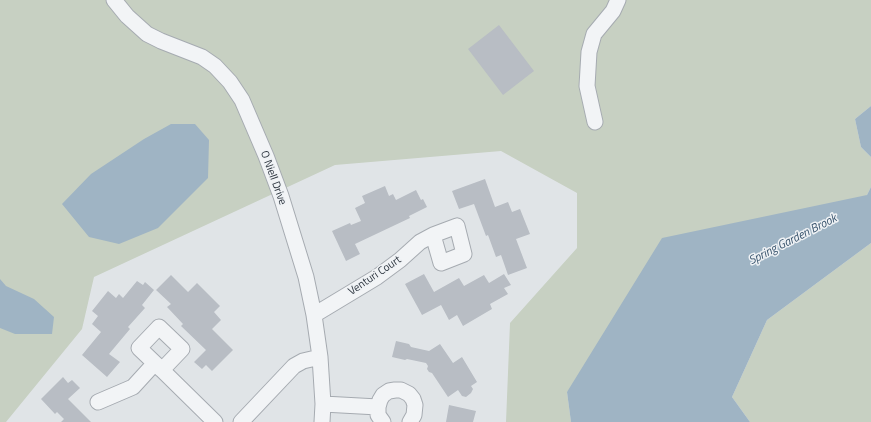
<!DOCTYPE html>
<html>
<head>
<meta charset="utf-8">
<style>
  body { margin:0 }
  canvas { display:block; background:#e0e4e7 }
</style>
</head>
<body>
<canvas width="871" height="422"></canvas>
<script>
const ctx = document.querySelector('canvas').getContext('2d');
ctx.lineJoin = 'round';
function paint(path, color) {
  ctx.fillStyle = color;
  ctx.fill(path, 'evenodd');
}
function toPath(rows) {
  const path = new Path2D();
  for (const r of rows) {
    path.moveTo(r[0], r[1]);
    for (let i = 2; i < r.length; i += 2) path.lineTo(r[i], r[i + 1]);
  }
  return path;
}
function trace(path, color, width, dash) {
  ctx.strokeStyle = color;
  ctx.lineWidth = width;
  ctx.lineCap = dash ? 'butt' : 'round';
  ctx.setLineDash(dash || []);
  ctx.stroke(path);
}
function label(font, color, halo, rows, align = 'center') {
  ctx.font = font + ' "Titillium Web",sans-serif';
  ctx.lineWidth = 3;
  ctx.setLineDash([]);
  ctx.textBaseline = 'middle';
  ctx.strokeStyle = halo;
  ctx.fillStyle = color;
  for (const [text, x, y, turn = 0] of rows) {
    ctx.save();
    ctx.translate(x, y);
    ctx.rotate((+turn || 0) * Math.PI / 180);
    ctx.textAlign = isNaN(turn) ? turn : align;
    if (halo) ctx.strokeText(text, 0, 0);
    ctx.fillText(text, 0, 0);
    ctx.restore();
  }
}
paint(toPath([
  [0,0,871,0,871,106,855,119,861,147,871,157,871,187,867,195,567,392,571,422,506,422,510,323,577,248,577,193,501,151,335,165,94,277,82,329,6,422,0,422],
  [871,243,871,422,750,422,732,397,767,320]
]), '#c7d0c2');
paint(toPath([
  [871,106,871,157,861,147,855,119],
  [171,124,195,124,209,140,208,178,158,228,119,244,89,237,62,204,91,174,144,139],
  [871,187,871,243,767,320,732,397,750,422,571,422,567,392,662,238,867,195],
  [0,279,6,286,34,299,54,317,52,334,15,334,0,328]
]), '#9fb4c4');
paint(toPath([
  [499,25,534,71,503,95,468,49],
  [485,179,495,207,508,202,512,212,520,209,530,234,516,239,527,268,508,275,501,255,496,257,488,235,486,236,474,204,459,209,452,191],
  [385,186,389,196,393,194,396,200,416,190,421,200,423,199,427,207,409,216,410,218,355,244,360,254,346,261,332,231,350,223,351,225,361,221,355,208,365,203,362,196],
  [424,274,434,292,459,278,464,286,484,275,489,283,504,274,511,285,504,288,508,294,490,304,492,309,463,326,457,315,449,320,441,305,422,315,405,284],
  [171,275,188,292,197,283,220,306,214,312,221,320,212,329,233,350,212,371,206,365,202,369,194,362,206,350,181,326,183,324,167,307,171,304,156,290],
  [137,281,143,285,145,282,154,290,142,305,145,308,128,327,130,329,109,354,120,362,107,377,82,355,101,332,92,324,98,316,92,311,108,291,116,298,119,294,123,298],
  [396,341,409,344,411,347,429,351,440,344,453,363,462,357,477,382,471,386,473,389,471,393,466,397,462,396,458,390,448,397,432,373,429,372,427,369,428,366,426,363,407,359,405,360,392,357],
  [63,377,68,383,72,380,80,388,68,399,91,422,61,422,64,419,57,412,55,414,41,399],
  [449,405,476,411,473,422,446,422]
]), '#b8bdc4');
const minor = toPath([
  [114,0,127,16,147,34,161,41,202,57,215,66,230,82,242,100,266,156,281,196,306,277,314,315,320,357,323,404,322,422],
  [595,122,587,86,589,52,594,34,613,11,618,0],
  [457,226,464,254,441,263,433,235,457,226],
  [314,315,377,277,400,260,420,242,433,235],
  [159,327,182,349,162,370,139,348,159,327],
  [162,370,215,422],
  [98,402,133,387,154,364],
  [323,404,378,407],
  [241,422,294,366,303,361,320,357],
  [383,422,378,415,378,407,380,400,383,395,389,391,395,390,401,390,409,394,413,399,415,405,414,415,410,422]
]);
trace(minor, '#a6abb1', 17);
trace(minor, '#f2f4f6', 15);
label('11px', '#2b333d', '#eff2f5', [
  ["O Niell Drive",273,178,70],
  ["Venturi Court",375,276,-34]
]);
label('italic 12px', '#39546d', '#eff2f5', [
  ["Spring Garden Brook",793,240,-27]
]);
</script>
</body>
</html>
